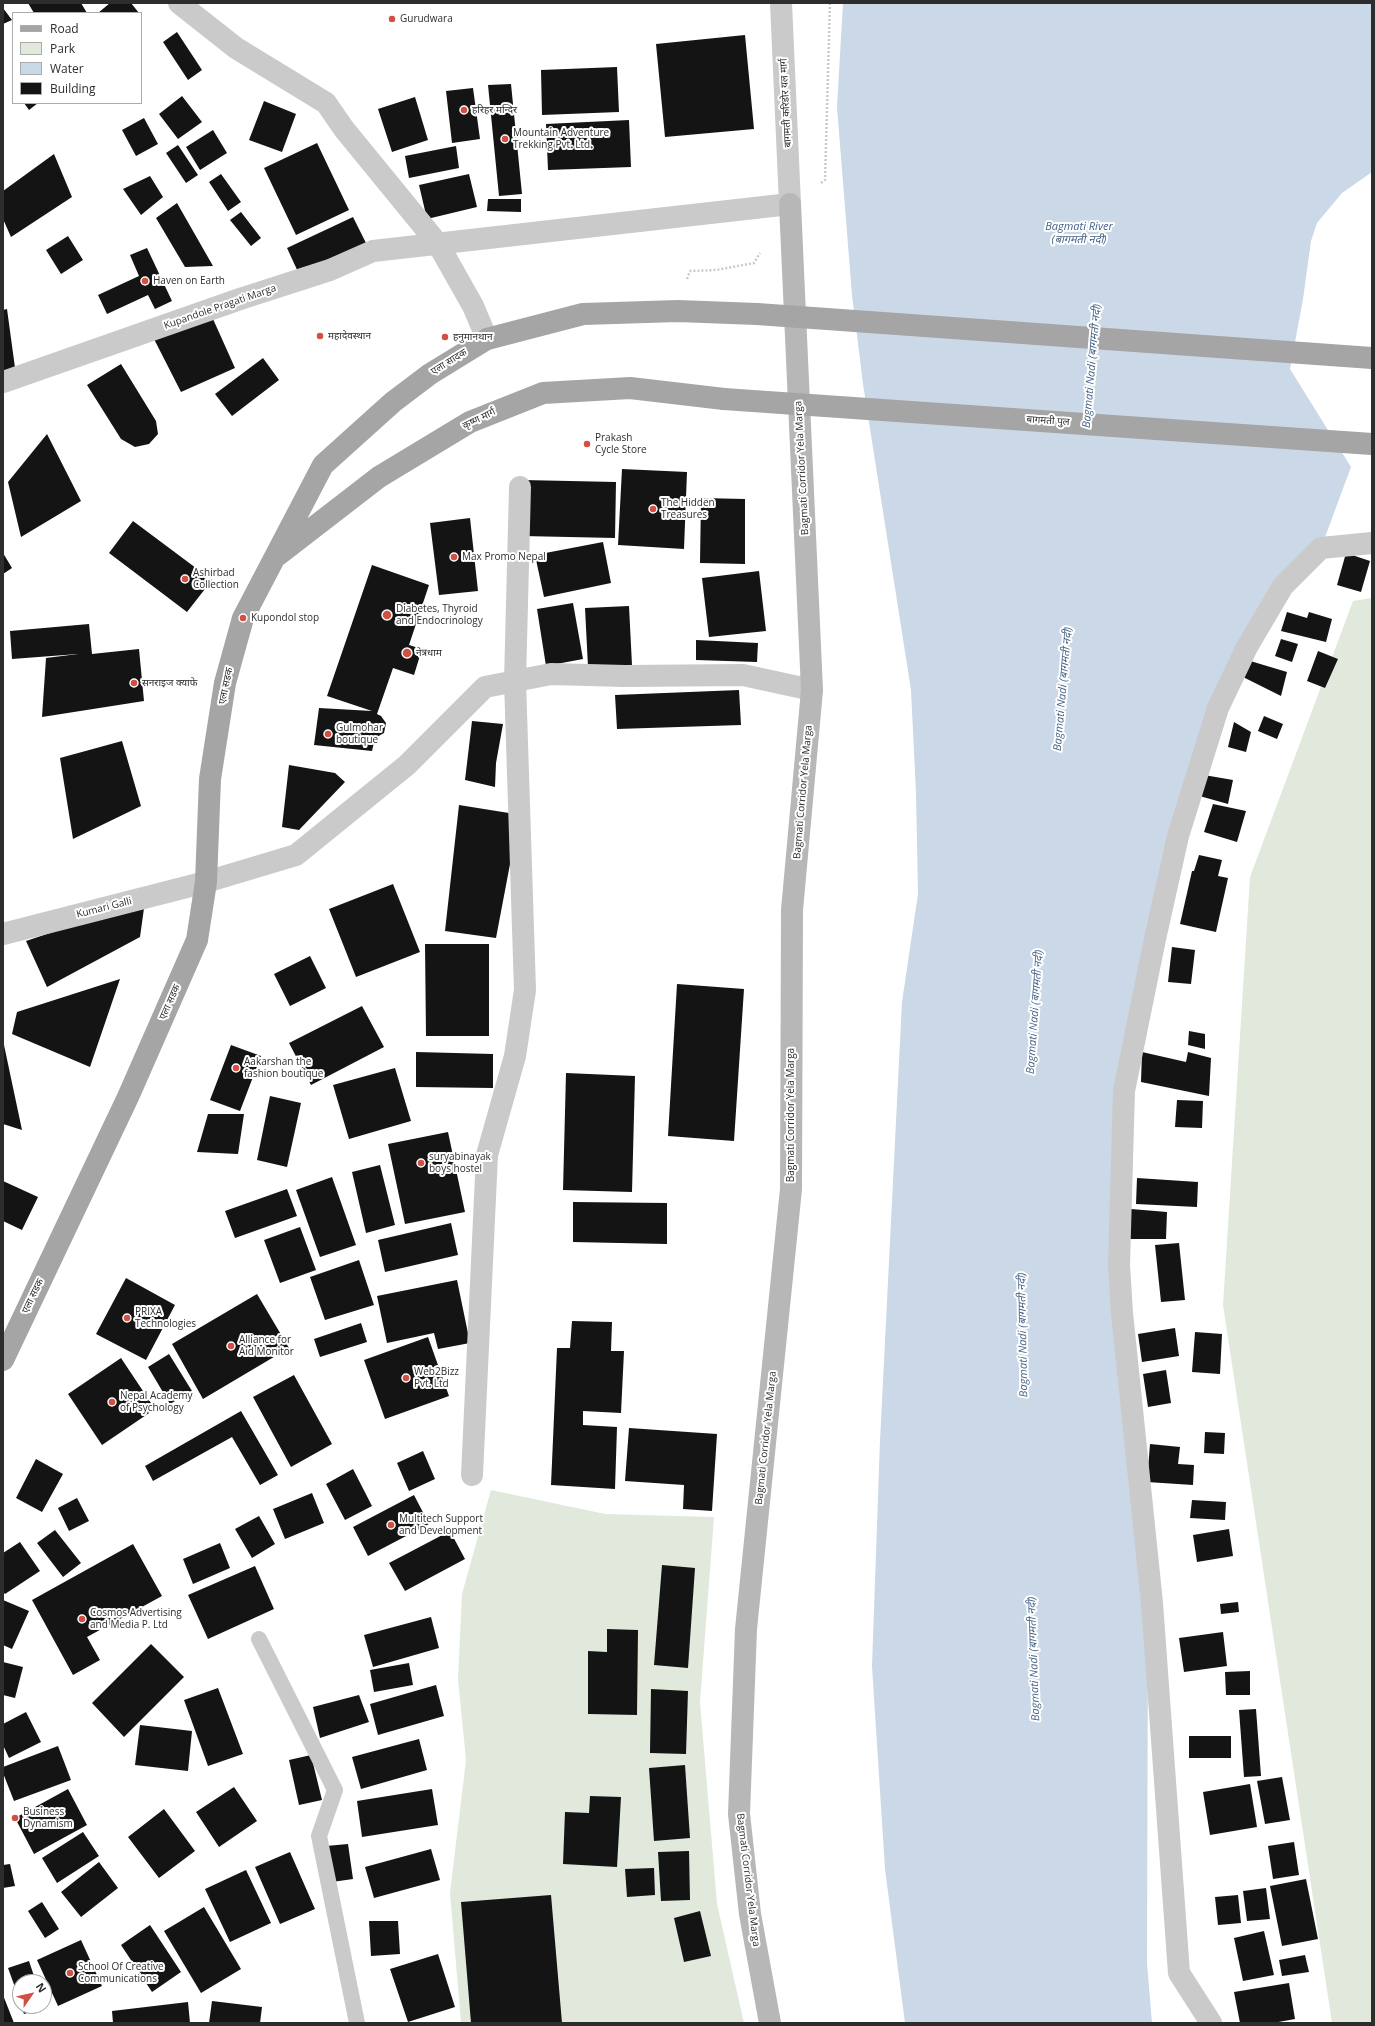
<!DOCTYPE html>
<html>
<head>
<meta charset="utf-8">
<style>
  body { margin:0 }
  #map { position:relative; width:1375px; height:2026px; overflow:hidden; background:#fff; font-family:"Open Sans",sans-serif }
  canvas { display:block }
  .frame { position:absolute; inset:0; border:4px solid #2d2d2d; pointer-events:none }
  .legend { position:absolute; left:12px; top:12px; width:130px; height:92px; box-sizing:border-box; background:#fff; border:1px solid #ababab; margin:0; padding:5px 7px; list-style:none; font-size:12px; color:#2d2d2d }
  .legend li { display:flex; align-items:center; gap:8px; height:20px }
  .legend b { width:20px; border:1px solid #ababab }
  .north { position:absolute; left:12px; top:1974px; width:40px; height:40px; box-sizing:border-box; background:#fff; border:1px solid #ababab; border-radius:50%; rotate:56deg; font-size:11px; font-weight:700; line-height:16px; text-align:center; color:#2d2d2d }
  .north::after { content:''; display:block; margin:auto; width:14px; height:18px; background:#d05043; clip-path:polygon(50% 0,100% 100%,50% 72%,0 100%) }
</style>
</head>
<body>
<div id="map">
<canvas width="1375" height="2026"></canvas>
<div class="frame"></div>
<ul class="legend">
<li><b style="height:5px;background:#a5a5a5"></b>Road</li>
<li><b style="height:11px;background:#e1e9dd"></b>Park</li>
<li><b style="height:11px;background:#cbd8e7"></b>Water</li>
<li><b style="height:11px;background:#141414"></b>Building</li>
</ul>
<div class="north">N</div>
</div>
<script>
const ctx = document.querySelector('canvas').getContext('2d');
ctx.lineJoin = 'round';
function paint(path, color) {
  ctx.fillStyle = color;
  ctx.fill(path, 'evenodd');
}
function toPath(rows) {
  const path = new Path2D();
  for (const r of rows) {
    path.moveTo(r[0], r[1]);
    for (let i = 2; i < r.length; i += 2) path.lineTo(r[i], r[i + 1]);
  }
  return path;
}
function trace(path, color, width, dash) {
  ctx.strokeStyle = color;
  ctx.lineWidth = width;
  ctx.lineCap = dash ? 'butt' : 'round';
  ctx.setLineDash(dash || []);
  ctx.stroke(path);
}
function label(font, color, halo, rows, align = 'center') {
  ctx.font = font + ' "Open Sans","Noto Sans Devanagari",sans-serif';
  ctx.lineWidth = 4;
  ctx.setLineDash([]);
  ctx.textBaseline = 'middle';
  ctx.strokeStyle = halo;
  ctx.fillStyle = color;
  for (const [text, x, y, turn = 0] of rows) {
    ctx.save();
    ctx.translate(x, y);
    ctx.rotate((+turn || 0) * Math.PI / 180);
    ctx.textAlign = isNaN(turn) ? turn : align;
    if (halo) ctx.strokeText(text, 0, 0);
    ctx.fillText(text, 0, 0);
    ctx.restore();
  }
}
paint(toPath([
  [1372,598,1372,2023,1332,2023,1223,1305,1250,877,1353,601],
  [491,1490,605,1514,714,1517,700,1702,717,1904,744,2023,461,2023,450,1893,466,1760,458,1679,462,1594]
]), '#e1e9dd');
paint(toPath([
  [843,3,1372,3,1372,172,1342,193,1317,223,1311,241,1303,299,1290,369,1351,467,1321,548,1283,586,1218,708,1124,1091,1119,1265,1148,1607,1147,1963,1152,2023,905,2023,885,1869,872,1666,880,1441,902,1002,918,894,916,793,911,690,863,384,852,295,837,107]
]), '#cbd8e7');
paint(toPath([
  [28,3,81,3,87,13,34,13],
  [110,3,131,3,139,13,98,13],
  [3,8,12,20,3,24],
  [177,32,202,70,188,80,163,42],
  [745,35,754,129,665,137,656,44],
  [617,67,619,112,542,115,541,70],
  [511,84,522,194,499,196,488,85],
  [473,88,480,139,452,143,446,91],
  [182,96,202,122,178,139,159,114],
  [415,97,428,140,392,152,378,109],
  [264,101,296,114,282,152,249,140],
  [24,103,38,103,29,110],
  [144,118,158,144,136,156,122,130],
  [629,120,631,167,548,170,546,124],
  [213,130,227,153,200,170,186,147],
  [317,143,349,210,296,235,264,168],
  [178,145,198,175,186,183,166,153],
  [456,146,459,168,409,178,405,156],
  [54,154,72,197,11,237,3,219,3,191],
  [221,174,241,202,228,211,209,182],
  [469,174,477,207,427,219,419,185],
  [150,176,163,197,141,215,123,189],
  [488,199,521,199,521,212,487,211],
  [177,203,213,266,185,267,156,218],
  [241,212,261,238,251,246,230,220],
  [353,217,366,243,299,274,287,248],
  [68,236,83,260,61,274,46,250],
  [147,248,172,301,155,309,148,295,107,314,98,295,139,276,130,255],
  [7,309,16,375,3,376,3,310],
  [213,319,235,368,181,392,154,339],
  [263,358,279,380,232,416,215,394],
  [121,364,156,421,158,434,149,444,135,447,121,439,87,385],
  [47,434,81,501,21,537,8,482],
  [622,469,687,472,684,549,618,545],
  [523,480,616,482,615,538,522,536],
  [701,498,745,499,745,564,700,563],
  [470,518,478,591,439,595,430,523],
  [133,521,212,580,187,612,109,553],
  [603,542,611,583,544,597,535,555],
  [3,553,12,568,3,574],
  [1346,553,1370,561,1361,592,1337,585],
  [372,565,429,585,409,645,422,649,414,675,393,668,377,714,381,716,386,723,384,733,375,738,372,751,314,745,319,708,372,711,327,696],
  [759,571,766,631,709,637,702,578],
  [573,603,583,659,546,666,537,609],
  [629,606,632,665,588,667,585,608],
  [1287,612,1307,618,1309,612,1332,619,1326,642,1281,631],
  [89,624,92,654,139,649,144,701,42,717,46,658,78,654,12,659,10,631],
  [1281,639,1298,644,1292,662,1275,656],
  [696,640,758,643,757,662,696,660],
  [1318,651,1338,659,1325,688,1307,681],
  [1247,660,1287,672,1281,696,1241,676],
  [739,690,741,725,617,729,615,695],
  [1264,716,1283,724,1277,739,1258,731],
  [472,721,503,724,496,763,495,787,465,780],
  [1234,722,1251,732,1246,752,1228,747],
  [122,741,141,806,73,839,60,758],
  [289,765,335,773,345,782,299,830,282,827],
  [1204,775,1233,780,1228,804,1196,795],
  [1213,804,1246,811,1237,842,1204,832],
  [459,805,515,814,514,843,496,938,445,931],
  [1199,855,1222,860,1218,876,1228,878,1216,932,1180,924,1192,871,1194,871],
  [393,884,420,952,356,977,329,909],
  [145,901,140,937,47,987,26,941],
  [425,944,489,944,489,1036,426,1036],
  [1172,947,1195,950,1191,984,1168,982],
  [310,956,326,988,290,1006,274,974],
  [120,979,90,1067,12,1034,17,1012],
  [677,984,744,989,734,1141,668,1136],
  [362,1006,384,1047,311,1085,289,1043],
  [1189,1031,1205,1034,1205,1049,1188,1045],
  [4,1045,22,1130,3,1124],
  [231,1045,261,1056,240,1111,210,1100],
  [416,1052,493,1054,493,1088,416,1087],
  [1142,1052,1186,1062,1188,1052,1211,1058,1209,1096,1141,1082],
  [395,1068,411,1121,349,1139,333,1085],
  [566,1073,635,1076,632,1192,563,1190],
  [270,1096,301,1103,287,1167,257,1160],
  [1177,1100,1203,1101,1202,1128,1175,1127],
  [208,1114,244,1114,238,1154,197,1152],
  [448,1132,465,1212,405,1224,388,1144],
  [380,1165,395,1225,366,1233,352,1172],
  [332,1177,356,1245,320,1257,296,1190],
  [1137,1178,1198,1182,1197,1207,1136,1204],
  [3,1181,38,1197,22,1230,3,1221],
  [287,1189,297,1216,235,1238,225,1211],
  [573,1202,667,1203,667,1244,573,1242],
  [1131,1209,1167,1212,1166,1239,1130,1239],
  [451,1223,458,1255,385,1272,378,1240],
  [300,1227,316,1270,280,1283,264,1240],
  [1179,1243,1185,1300,1161,1302,1155,1245],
  [359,1260,374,1305,325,1320,310,1277],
  [126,1278,175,1305,146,1360,96,1334],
  [457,1280,470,1343,438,1349,434,1333,387,1343,377,1296],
  [257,1294,289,1348,203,1399,172,1344],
  [572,1321,612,1322,611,1351,624,1351,621,1413,583,1411,583,1425,617,1427,615,1489,551,1485,557,1348,570,1348],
  [361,1323,367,1342,320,1357,314,1339],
  [1175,1328,1179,1356,1142,1362,1138,1334],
  [1195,1332,1222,1334,1220,1374,1192,1372],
  [428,1337,449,1396,385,1419,364,1360],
  [169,1354,192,1391,170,1404,148,1367],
  [121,1358,155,1409,102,1445,68,1394],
  [1166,1370,1171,1403,1148,1407,1143,1374],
  [294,1375,332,1444,291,1467,253,1397],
  [241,1411,278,1475,260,1485,232,1437,153,1481,145,1466],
  [629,1428,717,1434,712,1511,683,1509,684,1485,625,1481],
  [1205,1432,1225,1433,1224,1454,1204,1453],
  [1150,1444,1180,1447,1178,1464,1194,1465,1193,1485,1147,1482],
  [423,1451,435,1479,409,1491,397,1463],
  [36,1459,63,1474,42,1512,16,1498],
  [353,1469,372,1506,345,1520,326,1484],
  [312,1493,324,1523,285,1539,273,1509],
  [414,1495,429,1524,368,1556,353,1527],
  [77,1498,89,1521,69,1531,58,1508],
  [1192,1500,1226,1502,1225,1520,1190,1518],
  [259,1516,275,1544,252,1558,235,1529],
  [1229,1529,1233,1556,1197,1562,1193,1535],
  [55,1530,81,1563,63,1577,37,1543],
  [450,1531,465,1559,405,1591,389,1563],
  [20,1542,40,1571,5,1594,3,1592,3,1553],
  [220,1543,230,1568,193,1584,183,1559],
  [133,1544,162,1596,87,1637,100,1660,73,1675,32,1600],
  [662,1565,695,1568,688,1668,654,1665],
  [255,1566,274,1609,208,1639,188,1595],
  [3,1600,29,1611,12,1649,3,1645],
  [1238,1602,1239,1612,1221,1614,1220,1604],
  [431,1617,439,1648,373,1667,364,1635],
  [607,1629,638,1630,637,1715,588,1714,588,1651,607,1652],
  [1223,1632,1227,1666,1184,1672,1179,1638],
  [151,1644,184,1677,124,1737,92,1703],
  [3,1662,23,1667,15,1698,3,1695],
  [409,1663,413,1685,374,1692,370,1670],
  [1250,1671,1250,1695,1226,1695,1225,1672],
  [436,1685,444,1716,378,1735,370,1704],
  [218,1688,243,1754,208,1766,184,1700],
  [651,1689,688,1691,686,1754,650,1753],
  [359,1695,369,1722,320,1738,313,1707],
  [1256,1709,1261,1776,1244,1777,1239,1710],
  [26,1712,41,1742,9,1758,3,1745,3,1724],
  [140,1725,192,1731,188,1771,135,1765],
  [1189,1736,1231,1736,1231,1758,1189,1758],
  [419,1739,427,1770,361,1789,352,1757],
  [58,1746,71,1780,14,1801,3,1773,3,1767],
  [311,1755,322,1800,299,1805,289,1760],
  [685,1765,690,1838,654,1841,649,1768],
  [1282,1777,1290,1820,1265,1824,1257,1781],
  [1250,1784,1257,1827,1210,1835,1203,1792],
  [234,1787,257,1821,219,1847,196,1812],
  [68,1789,87,1825,34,1854,15,1818],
  [432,1789,438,1825,362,1837,357,1801],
  [590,1796,621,1797,617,1867,563,1864,565,1812,589,1813],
  [164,1809,195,1851,159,1878,128,1837],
  [83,1832,99,1856,57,1883,42,1858],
  [1294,1842,1299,1875,1273,1879,1268,1846],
  [348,1844,353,1879,332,1882,326,1846],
  [431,1849,440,1880,374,1898,365,1867],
  [689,1851,690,1900,661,1901,658,1852],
  [290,1852,315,1909,280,1924,255,1867],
  [99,1862,118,1888,81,1917,61,1892],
  [10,1864,15,1886,3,1888,3,1865],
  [654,1868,655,1895,627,1897,625,1869],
  [246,1870,271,1923,230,1942,205,1889],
  [1306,1879,1318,1939,1282,1946,1270,1886],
  [1266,1888,1270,1919,1247,1921,1243,1891],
  [551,1895,562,2023,471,2023,461,1902],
  [1238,1895,1241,1923,1218,1925,1215,1897],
  [42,1902,59,1929,45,1938,28,1911],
  [204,1907,241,1969,201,1993,164,1931],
  [700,1911,711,1956,684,1962,674,1918],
  [369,1921,398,1921,400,1954,371,1956],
  [150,1925,181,1972,152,1992,121,1945],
  [1264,1931,1274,1975,1243,1981,1234,1938],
  [81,1940,102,1986,58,2006,37,1960],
  [438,1954,455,2007,408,2022,390,1969],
  [1305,1955,1309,1972,1282,1976,1279,1960],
  [29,1961,36,1982,20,1982,20,2001,8,1968],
  [1289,1983,1295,2019,1273,2023,1240,2023,1234,1992],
  [3,1995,14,2023,3,2023],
  [212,2001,262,2007,260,2023,209,2023],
  [188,2002,190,2023,113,2023,112,2011],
  [21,2006,48,2006,24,2014]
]), '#141414');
trace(toPath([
  [821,183,825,180,830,3],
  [687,279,690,271,716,270,754,263,760,253]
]), '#cacaca', 2.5, [2, 2]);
trace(toPath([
  [259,1639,335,1790,319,1836,357,2023]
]), '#cacaca', 16);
trace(toPath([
  [179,3,236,48,326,103,344,129,438,244,473,306,487,339],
  [3,382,240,299,330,270,373,251,790,204],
  [3,934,206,882,296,855,407,765,485,687,551,674,625,676,743,675,812,690],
  [472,1475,487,1155,515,1056,525,990,515,681,520,487],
  [1211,2023,1179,1973,1152,1603,1122,1313,1119,1265,1124,1091,1155,939,1178,836,1218,708,1247,647,1283,586,1321,548,1372,543]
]), '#cacaca', 22);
trace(toPath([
  [781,3,790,204]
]), '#cacaca', 22);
trace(toPath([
  [770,2023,750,1914,739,1814,746,1629,791,1189,792,910,812,690,790,204]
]), '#b7b7b7', 22);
trace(toPath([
  [278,555,379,477,470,422,543,393,630,388,724,399],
  [3,1360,128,1097,197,940,206,882,210,779,225,683,243,618,323,465,393,402,430,374,487,339,583,314,678,311,757,314]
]), '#a5a5a5', 22);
trace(toPath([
  [757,314,1372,358],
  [724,399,1372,444]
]), '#a5a5a5', 22);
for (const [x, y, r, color] of [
  [392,19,4,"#d05043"],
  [464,110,4,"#d05043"],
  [505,139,4,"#d05043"],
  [145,281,4,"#d05043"],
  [320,336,4,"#d05043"],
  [445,337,4,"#d05043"],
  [587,444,4,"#d05043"],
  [653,509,4,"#d05043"],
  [454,557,4,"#d05043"],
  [185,579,4,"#d05043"],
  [387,615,5,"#d05043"],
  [243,618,4,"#d05043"],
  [407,653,5,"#d05043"],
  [134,683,4,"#d05043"],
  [328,734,4,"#d05043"],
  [236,1068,4,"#d05043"],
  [421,1163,4,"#d05043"],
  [127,1318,4,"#d05043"],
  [231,1346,4,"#d05043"],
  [406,1378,4,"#d05043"],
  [112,1402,4,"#d05043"],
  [391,1525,4,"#d05043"],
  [82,1619,4,"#d05043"],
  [15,1818,4,"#d05043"],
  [70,1973,4,"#d05043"]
]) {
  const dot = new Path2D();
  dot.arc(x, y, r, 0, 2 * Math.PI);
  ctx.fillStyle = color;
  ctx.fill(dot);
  trace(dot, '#fff', 1.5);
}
label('10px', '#2d2d2d', '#fff', [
  ["Gurudwara",400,19],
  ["हरिहर मन्दिर",472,110],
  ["Mountain Adventure",513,133],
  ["Trekking Pvt. Ltd.",513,145],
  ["Haven on Earth",153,281],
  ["महादेवस्थान",328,336],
  ["हनुमानथान",453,337],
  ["Prakash",595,438],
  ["Cycle Store",595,450],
  ["The Hidden",661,503],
  ["Treasures",661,515],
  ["Max Promo Nepal",462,557],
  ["Ashirbad",193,573],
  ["Collection",193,585],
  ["Diabetes, Thyroid",396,609],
  ["and Endocrinology",396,621],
  ["Kupondol stop",251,618],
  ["नेत्रधाम",416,653],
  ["सनराइज क्याफे",142,683],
  ["Gulmohar",336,728],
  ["boutique",336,740],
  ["Aakarshan the",244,1062],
  ["fashion boutique",244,1074],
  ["suryabinayak",429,1157],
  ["boys hostel",429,1169],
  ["PRIXA",135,1312],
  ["Technologies",135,1324],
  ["Alliance for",239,1340],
  ["Aid Monitor",239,1352],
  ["Web2Bizz",414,1372],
  ["Pvt. Ltd",414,1384],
  ["Nepal Academy",120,1396],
  ["of Psychology",120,1408],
  ["Multitech Support",399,1519],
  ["and Development",399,1531],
  ["Cosmos Advertising",90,1613],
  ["and Media P. Ltd",90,1625],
  ["Business",23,1812],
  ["Dynamism",23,1824],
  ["School Of Creative",78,1967],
  ["Communications",78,1979]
], 'left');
label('10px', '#2d2d2d', '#fff', [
  ["बागमती करिडोर यल मार्ग",786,103,-93],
  ["Kupandole Pragati Marga",220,307,-19],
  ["एला सादक",449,362,-32],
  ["कृष्ण मार्ग",479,419,-26],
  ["बागमती पुल",1048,421,4],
  ["Bagmati Corridor Yela Marga",802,468,-93],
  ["एला सडक",226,686,-78],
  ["Bagmati Corridor Yela Marga",803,792,-85],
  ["Kumari Galli",104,908,-14],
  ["एला सडक",170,1002,-66],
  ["Bagmati Corridor Yela Marga",791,1115,-90],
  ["एला सडक",33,1296,-64],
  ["Bagmati Corridor Yela Marga",766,1438,-84],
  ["Bagmati Corridor Yela Marga",748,1880,83]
]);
label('italic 11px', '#456286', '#fff', [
  ["Bagmati River",1079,227],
  ["(बागमती नदी)",1079,240],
  ["Bagmati Nadi (बागमती नदी)",1092,366,-85],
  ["Bagmati Nadi (बागमती नदी)",1063,689,-85],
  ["Bagmati Nadi (बागमती नदी)",1035,1012,-86],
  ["Bagmati Nadi (बागमती नदी)",1023,1335,-91],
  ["Bagmati Nadi (बागमती नदी)",1034,1659,-92]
]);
</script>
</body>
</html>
